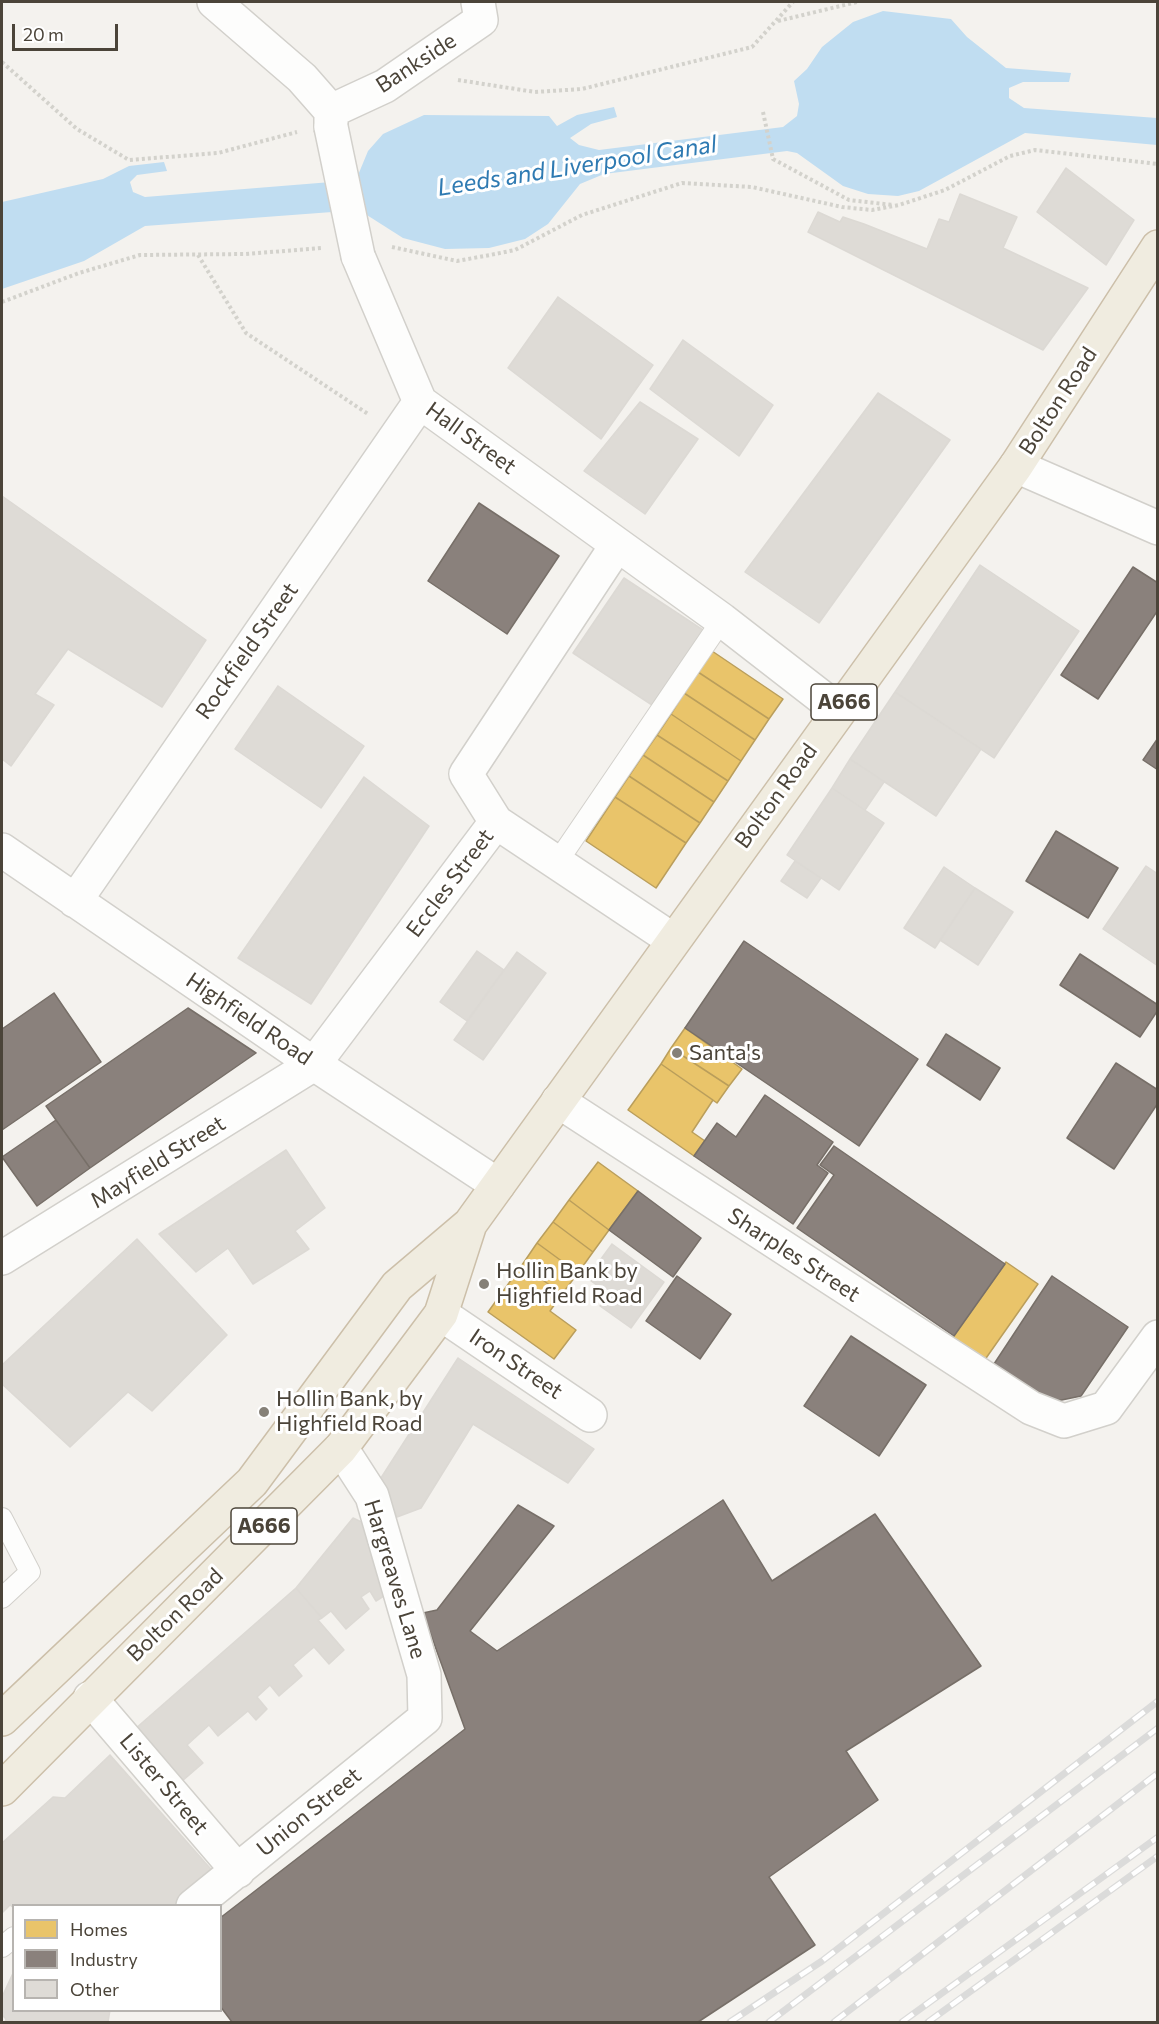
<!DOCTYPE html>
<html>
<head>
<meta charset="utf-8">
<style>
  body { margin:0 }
  #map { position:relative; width:1159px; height:2024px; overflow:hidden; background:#f4f2ee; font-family:Commissioner,sans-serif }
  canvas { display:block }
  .frame { position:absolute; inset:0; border:3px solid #4b4439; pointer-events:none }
  .legend { position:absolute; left:12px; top:1904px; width:210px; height:108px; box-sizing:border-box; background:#fff; border:2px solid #b7b4b0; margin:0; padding:8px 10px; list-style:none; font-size:18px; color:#4b4439 }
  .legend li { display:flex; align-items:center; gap:12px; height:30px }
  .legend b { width:30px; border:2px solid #b7b4b0 }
  .scale { position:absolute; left:12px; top:24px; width:106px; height:27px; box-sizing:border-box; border:3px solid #4b4439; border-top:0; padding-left:8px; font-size:18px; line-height:21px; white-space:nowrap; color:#4b4439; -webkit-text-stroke:4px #fff; paint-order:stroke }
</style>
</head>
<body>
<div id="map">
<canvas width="1159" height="2024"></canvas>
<div class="frame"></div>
<ul class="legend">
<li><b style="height:16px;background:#e9c46a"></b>Homes</li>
<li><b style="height:16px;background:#8a817c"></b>Industry</li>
<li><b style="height:16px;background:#dedbd6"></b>Other</li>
</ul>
<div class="scale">20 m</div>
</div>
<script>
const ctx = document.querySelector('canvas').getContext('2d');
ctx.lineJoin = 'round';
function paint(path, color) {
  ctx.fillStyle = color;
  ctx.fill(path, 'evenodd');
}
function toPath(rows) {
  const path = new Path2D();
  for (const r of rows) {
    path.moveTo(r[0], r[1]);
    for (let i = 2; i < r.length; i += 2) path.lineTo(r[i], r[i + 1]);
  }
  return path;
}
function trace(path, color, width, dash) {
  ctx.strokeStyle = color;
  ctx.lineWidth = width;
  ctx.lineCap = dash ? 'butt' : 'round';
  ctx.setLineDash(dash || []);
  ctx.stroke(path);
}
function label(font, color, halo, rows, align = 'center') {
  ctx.font = font + ' Commissioner,sans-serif';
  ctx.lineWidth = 6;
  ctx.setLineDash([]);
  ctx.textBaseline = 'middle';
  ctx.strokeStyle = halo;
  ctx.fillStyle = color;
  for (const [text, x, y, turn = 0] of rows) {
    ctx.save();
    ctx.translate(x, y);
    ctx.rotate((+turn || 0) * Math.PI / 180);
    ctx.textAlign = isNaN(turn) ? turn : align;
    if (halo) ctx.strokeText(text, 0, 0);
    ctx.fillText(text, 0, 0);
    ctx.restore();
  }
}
paint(toPath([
  [883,11,951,19,967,37,1006,68,1071,73,1069,82,1023,82,1009,88,1009,98,1024,108,1157,118,1157,145,1025,133,919,191,898,196,868,194,843,186,797,153,787,151,604,174,580,184,548,224,525,239,489,248,445,249,403,238,359,210,145,226,84,261,2,289,2,202,103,179,129,166,164,162,167,171,137,175,130,182,133,192,145,197,356,180,368,151,383,134,424,115,549,116,557,126,577,115,614,107,617,117,591,124,570,138,579,145,599,150,783,127,797,116,799,104,794,81,807,69,822,47,853,22]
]), '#c0ddf1');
const homes = toPath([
  [712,651,783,699,769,719,698,672,712,651],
  [698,672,769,719,755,740,684,693,698,672],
  [684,693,755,740,741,761,671,714,684,693],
  [671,714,741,761,728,781,657,735,671,714],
  [657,735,728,781,714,802,643,755,657,735],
  [643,755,714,802,700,823,629,776,643,755],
  [629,776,700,823,686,843,615,797,629,776],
  [615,797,686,843,656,888,586,841,615,797],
  [685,1028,742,1069,729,1086,671,1048,685,1028],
  [671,1048,729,1086,717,1103,661,1064,671,1048],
  [661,1064,713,1100,692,1132,705,1141,694,1156,628,1110,661,1064],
  [598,1162,638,1191,609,1230,569,1200,598,1162],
  [569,1200,609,1230,593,1252,553,1222,569,1200],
  [553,1222,593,1252,578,1273,537,1243,553,1222],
  [537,1243,578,1273,562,1294,522,1265,537,1243],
  [1006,1262,1038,1284,984,1361,952,1338,1006,1262],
  [522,1265,562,1294,550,1311,576,1330,554,1359,488,1312,522,1265]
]);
paint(homes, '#e9c46a');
trace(homes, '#ba9e5b', 1.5);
const industry = toPath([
  [479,503,559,556,507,634,428,581,479,503],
  [1133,567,1158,583,1158,610,1098,699,1061,675,1133,567],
  [1158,738,1158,770,1143,760,1158,738],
  [1056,831,1118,868,1088,918,1026,881,1056,831],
  [744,941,918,1059,859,1146,685,1028,744,941],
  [1080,954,1158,1005,1158,1010,1140,1037,1060,985,1080,954],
  [54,993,101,1062,2,1130,2,1029,54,993],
  [188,1008,256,1053,90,1168,46,1106,188,1008],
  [946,1034,1000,1068,980,1100,927,1065,946,1034],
  [1116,1063,1158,1090,1158,1103,1114,1169,1067,1138,1116,1063],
  [765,1095,833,1142,817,1165,828,1173,793,1224,694,1156,717,1123,736,1137,765,1095],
  [56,1120,90,1168,37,1206,2,1157,56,1120],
  [834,1146,1005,1264,954,1336,797,1228,834,1175,820,1165,834,1146],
  [638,1191,701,1238,673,1277,609,1230,638,1191],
  [677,1276,731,1314,700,1359,646,1321,677,1276],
  [1052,1276,1128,1327,1081,1396,1052,1402,994,1364,1052,1276],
  [851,1336,926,1385,879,1456,804,1406,851,1336],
  [723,1500,772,1581,875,1514,981,1666,846,1751,878,1800,769,1877,815,1945,698,2022,232,2022,220,2006,220,1918,465,1729,423,1613,437,1610,518,1505,554,1526,470,1631,497,1651,723,1500]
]);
paint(industry, '#8a817c');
trace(industry, '#776f68', 1.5);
const building = toPath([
  [1066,168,1134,220,1106,265,1037,212,1066,168],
  [960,194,1017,217,1003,248,1088,288,1043,350,808,232,818,212,840,222,843,217,864,224,927,249,939,219,949,222,960,194],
  [558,297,653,365,601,439,508,368,558,297],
  [683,340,773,405,739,456,650,389,683,340],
  [878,393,950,440,819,623,745,572,878,393],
  [640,402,698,439,645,514,584,471,640,402],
  [2,496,206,640,162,707,68,649,35,694,54,705,11,766,2,759,2,496],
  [980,565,1079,631,994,758,895,692,980,565],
  [624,578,703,630,652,705,573,653,624,578],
  [278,686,364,746,321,808,235,749,278,686],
  [895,692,981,749,936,816,850,759,895,692],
  [850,759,884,782,865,810,832,788,850,759],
  [364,777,429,826,311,1004,238,958,364,777],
  [832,788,884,823,839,890,787,855,832,788],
  [795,861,821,878,807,898,781,881,795,861],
  [1146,866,1158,874,1158,966,1103,929,1146,866],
  [944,867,975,888,935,948,904,928,944,867],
  [975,888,1013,912,978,965,940,940,975,888],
  [477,951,504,970,467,1021,440,1002,477,951],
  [517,952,546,973,483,1060,454,1040,517,952],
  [286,1150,325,1208,295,1231,309,1249,253,1284,228,1248,196,1272,159,1234,286,1150],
  [137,1239,227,1335,152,1411,128,1392,70,1447,2,1384,2,1365,137,1239],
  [612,1244,664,1282,631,1328,600,1306,609,1294,587,1278,612,1244],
  [458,1358,594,1449,568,1483,473,1424,421,1508,397,1517,379,1481,458,1358],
  [353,1518,370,1526,387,1594,376,1601,370,1591,361,1597,369,1609,346,1629,331,1611,322,1618,296,1588,353,1518],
  [296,1588,322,1618,318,1620,344,1650,329,1664,314,1647,293,1665,302,1676,279,1696,270,1685,257,1697,267,1709,256,1720,248,1711,218,1736,209,1725,187,1745,203,1763,181,1782,135,1729,296,1588],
  [110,1755,217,1876,182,1906,14,1906,14,1908,10,1905,2,1913,2,1843,53,1797,65,1798,110,1755],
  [14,1971,14,2010,110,2010,108,2022,5,2022,6,2019,2,2015,2,1997,14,1971]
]);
paint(building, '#dedbd6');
trace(building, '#dcd9d4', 1.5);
const service = toPath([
  [558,861,722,620],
  [2,1518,30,1572,2,1598],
  [2,1947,14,1937]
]);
const minor = toPath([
  [214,2,302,78,331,111,331,127],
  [331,111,385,86,481,20,478,2],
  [358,256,420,402,722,620,838,710],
  [1016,466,1158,528],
  [496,822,673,940],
  [2,850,314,1064,498,1185],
  [75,901,420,402],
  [558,1101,1031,1408,1064,1421,1106,1408,1158,1337],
  [2,1258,314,1064,496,822,466,774,617,545],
  [441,1314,590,1415],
  [90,1698,238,1871],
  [193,1906,425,1718,424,1675,372,1496,341,1448]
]);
const trunk = toPath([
  [2,1719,252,1482,397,1286,470,1224,1016,466,1158,247],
  [2,1789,341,1448,441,1314,470,1224]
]);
trace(service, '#d2d0cb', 22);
trace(minor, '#d2d0cb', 36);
trace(trunk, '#ccbfa9', 36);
trace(toPath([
  [778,21,857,2],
  [2,62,77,129,129,160,218,153,297,132],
  [458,80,535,92,582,89,752,47,793,2],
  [763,112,773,159,849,200,893,205],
  [392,247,457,261,490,255,515,250,582,215,682,183,752,187,842,207,872,210,899,205,945,190,1010,156,1035,150,1158,164],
  [198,255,246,333,368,414],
  [2,302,79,273,140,255,246,254,322,248]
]), '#d3d2cc', 4, [3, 3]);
trace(service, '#fdfdfc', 20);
trace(minor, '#fdfdfc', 33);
trace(trunk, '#f0ece0', 33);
const rail = toPath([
  [730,2022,822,1961,1158,1701],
  [769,2022,1158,1728],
  [834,2022,1158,1773],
  [902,2022,1158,1837],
  [928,2022,1158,1856]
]);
trace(rail, '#dbdbda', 7);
trace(rail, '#fff', 4.5, [14]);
const minorBridge = toPath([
  [331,127,358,256]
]);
trace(minorBridge, '#d2d0cb', 36, []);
trace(minorBridge, '#fdfdfc', 33);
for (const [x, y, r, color] of [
  [677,1053,6,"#868178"],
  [484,1284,6,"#868178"],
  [264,1412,6,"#868178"]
]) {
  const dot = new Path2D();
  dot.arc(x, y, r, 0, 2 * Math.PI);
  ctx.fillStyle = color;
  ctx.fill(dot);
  trace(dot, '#fff', 2);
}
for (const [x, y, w] of [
  [844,702,66],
  [264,1526,66]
]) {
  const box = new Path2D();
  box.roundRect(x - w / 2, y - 18, w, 36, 4.5);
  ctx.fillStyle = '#fff';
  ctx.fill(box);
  trace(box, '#4b4439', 1.5);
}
label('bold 21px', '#4b4439', null, [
  ["A666",844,702],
  ["A666",264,1526]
]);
label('22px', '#4b4439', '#fff', [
  ["Bankside",416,63,-33],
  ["Bolton Road",1058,401,-57],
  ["Hall Street",471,438,36],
  ["Rockfield Street",247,651,-55],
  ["Bolton Road",776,796,-54],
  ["Eccles Street",450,883,-53],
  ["Highfield Road",249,1019,34],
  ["Mayfield Street",158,1162,-32],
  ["Sharples Street",794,1255,33],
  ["Iron Street",516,1364,34],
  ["Hargreaves Lane",395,1579,73],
  ["Bolton Road",175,1615,-44],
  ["Lister Street",164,1784,50],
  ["Union Street",309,1812,-39]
]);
label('22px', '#4b4439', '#fff', [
  ["Santa's",689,1053],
  ["Hollin Bank by",496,1271],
  ["Highfield Road",496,1296],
  ["Hollin Bank, by",276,1399],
  ["Highfield Road",276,1424]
], 'left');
label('italic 24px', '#2e7ab2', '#fff', [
  ["Leeds and Liverpool Canal",577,166,-9]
]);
</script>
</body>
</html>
